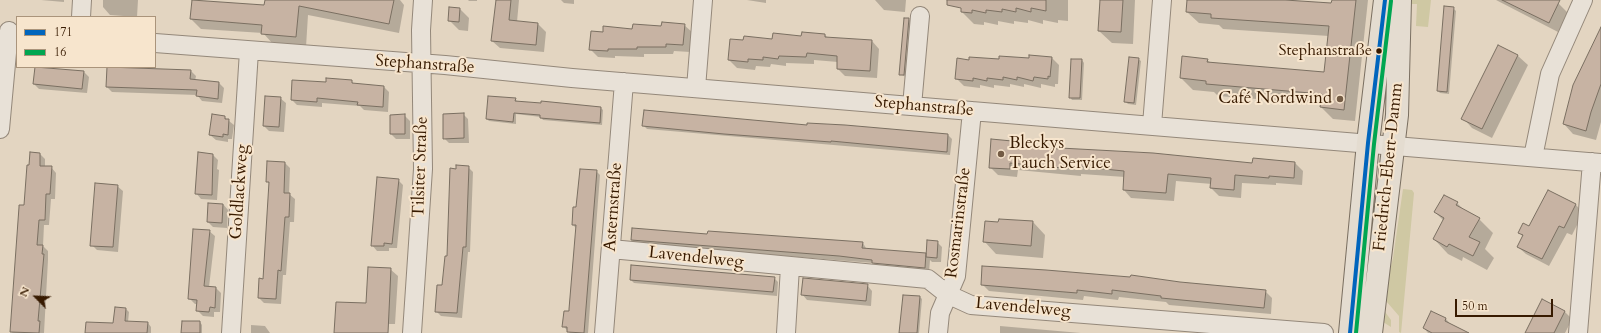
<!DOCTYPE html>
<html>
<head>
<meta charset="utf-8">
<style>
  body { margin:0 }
  #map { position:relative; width:1601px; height:333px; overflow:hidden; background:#e3d5c1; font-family:Cardo,serif }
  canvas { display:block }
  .legend { position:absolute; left:16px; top:16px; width:140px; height:52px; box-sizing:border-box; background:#f7e5cd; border:1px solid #aa947b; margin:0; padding:5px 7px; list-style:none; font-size:12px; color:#371a00 }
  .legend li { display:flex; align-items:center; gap:8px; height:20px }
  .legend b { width:20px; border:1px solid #aa947b }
  .north { position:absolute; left:16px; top:277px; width:40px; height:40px; -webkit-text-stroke:3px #f7e5cd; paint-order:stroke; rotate:294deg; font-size:11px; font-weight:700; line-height:16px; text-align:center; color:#371a00 }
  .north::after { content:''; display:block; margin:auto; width:14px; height:18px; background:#371a00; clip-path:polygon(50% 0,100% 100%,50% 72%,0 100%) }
  .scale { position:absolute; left:1455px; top:299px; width:98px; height:18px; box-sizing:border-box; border:2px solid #371a00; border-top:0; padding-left:5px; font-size:12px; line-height:14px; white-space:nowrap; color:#371a00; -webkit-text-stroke:3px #f7e5cd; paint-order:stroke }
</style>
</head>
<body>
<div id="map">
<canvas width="1601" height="333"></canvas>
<ul class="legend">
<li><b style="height:5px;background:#0065bd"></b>171</li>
<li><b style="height:5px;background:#00a651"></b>16</li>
</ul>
<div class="north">N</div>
<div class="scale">50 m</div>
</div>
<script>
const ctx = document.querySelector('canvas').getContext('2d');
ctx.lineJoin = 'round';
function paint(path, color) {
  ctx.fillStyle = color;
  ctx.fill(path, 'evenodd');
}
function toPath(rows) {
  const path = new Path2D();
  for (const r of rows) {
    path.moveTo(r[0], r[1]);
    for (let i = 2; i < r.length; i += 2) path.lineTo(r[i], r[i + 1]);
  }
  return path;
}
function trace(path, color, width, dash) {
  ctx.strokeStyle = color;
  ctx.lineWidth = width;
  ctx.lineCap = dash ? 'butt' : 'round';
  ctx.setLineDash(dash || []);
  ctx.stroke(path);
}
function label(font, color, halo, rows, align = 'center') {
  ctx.font = font + ' Cardo,serif';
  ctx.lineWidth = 4;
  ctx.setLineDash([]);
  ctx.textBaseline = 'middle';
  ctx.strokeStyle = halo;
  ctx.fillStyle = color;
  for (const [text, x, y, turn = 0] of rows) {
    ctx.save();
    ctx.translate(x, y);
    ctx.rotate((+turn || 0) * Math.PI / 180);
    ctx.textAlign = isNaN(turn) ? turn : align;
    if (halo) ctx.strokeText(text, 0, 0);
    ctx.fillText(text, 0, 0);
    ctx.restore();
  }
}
paint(toPath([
  [1410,0,1431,0,1428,27,1416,26,1417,4,1411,4],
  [1403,189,1412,190,1414,193,1401,333,1399,332,1399,316,1386,301,1384,294,1393,258],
  [1383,309,1391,320,1391,327,1383,322]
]), '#cfc8a3');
paint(toPath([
  [41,0,64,0,64,2],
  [103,0,138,0,137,17,110,15,103,7],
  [266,0,400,0,404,5,399,33,308,15,306,47,273,44,263,33,201,29,191,19,265,6],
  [468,0,477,0,477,1,469,1],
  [497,0,519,0,517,22,538,24,546,32,544,52,500,48,492,41],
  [561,0,574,0,574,4,564,3],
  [747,0,766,0,766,3],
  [875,0,906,0,905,12,884,10],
  [962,0,1068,0,1068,21,1058,20,1058,23,1043,20,1043,24,1028,20,1028,23,1014,21,1014,24,998,21,998,25,984,22,984,25,974,24,962,12],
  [1101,0,1135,0,1133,44,1112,43,1099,31],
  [1188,0,1271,0,1332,4,1333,0,1368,0,1355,121,1333,119,1321,107,1322,104,1218,96,1214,92,1193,90,1181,78,1207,60,1211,63,1325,73,1329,36,1223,29,1219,25,1199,23,1187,12],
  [1496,0,1551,0,1558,3,1568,13,1558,32],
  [1453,8,1456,11,1449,94,1440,93,1438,91],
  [460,9,469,18,468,31,459,30,449,20],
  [909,19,911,22,906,77,900,74],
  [684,25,692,32,690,52,674,51,673,54,644,54,644,57,615,56,615,58,598,57,590,49,604,33],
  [1601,30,1601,122,1596,140,1573,134,1564,124,1574,86],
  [825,35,828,38,872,41,879,49,877,78,845,76,838,69,838,62,814,60,814,64,786,63,786,66,771,64,770,67,756,66,755,70,737,68,729,60,744,41],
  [1498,46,1518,56,1528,65,1492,138,1472,128,1463,118],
  [1052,58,1059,65,1058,84,1055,84,1055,87,1041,84,1041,88,1024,84,1024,87,1010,84,1010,87,994,85,994,88,980,85,980,88,964,86,957,79,970,61],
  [1138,59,1141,61,1136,105,1128,104,1125,101],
  [1082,60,1084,63,1082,100,1072,100,1070,97],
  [108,67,191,71,196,76,195,81,219,83,224,88,222,103,202,101,197,95,112,92,107,87],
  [84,72,89,77,87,93,39,89,34,84],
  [351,81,355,85,384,87,389,92,388,112,364,110,360,106,322,103,322,107,297,105,292,100,327,83],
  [280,98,286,103,284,132,269,131,264,126],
  [515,99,518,102,542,104,542,102,601,108,603,110,602,125,543,120,541,117,516,114,516,124,489,121,487,119],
  [463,114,468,119,469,143,449,143,444,138],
  [404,115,410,121,410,139,396,139,391,134],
  [224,117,234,125,232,139,228,139,228,142,216,140,210,135],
  [643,125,845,126,948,135,952,139,950,155,647,129],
  [1012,142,1016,147,1253,164,1254,159,1295,163,1303,171,1302,185,1276,183,1276,185,1242,183,1241,198,1219,196,1211,188,1212,184,1176,181,1174,201,1131,198,1124,190,1125,177,1081,174,1081,176,1018,170,1017,177,998,175,990,167],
  [40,154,45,159,45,167,51,167,56,173,55,199,51,199,49,225,44,225,43,246,48,251,48,260,44,333,13,333,11,332,25,206],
  [213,155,218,160,217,169,219,170,217,200,201,199,196,193],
  [285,163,290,168,289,194,295,199,294,222,290,222,286,275,283,275,281,304,264,303,259,298,264,280,270,184,267,181],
  [468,167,473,172,470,252,468,252,462,318,441,316,436,311,443,286,448,257,457,170],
  [596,171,600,175,588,333,570,333,563,326,569,313,577,229,573,225,577,208],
  [398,180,403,185,397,248,389,248,389,251,377,251,372,245],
  [117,186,123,191,118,252,97,250,92,245],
  [1548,191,1576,205,1583,213,1572,235,1567,233,1549,266,1526,254,1518,247,1523,237,1519,232,1530,227],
  [1457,203,1466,212,1479,219,1493,233,1485,249,1494,258,1487,270,1463,257,1462,261,1448,254,1434,239,1444,221,1435,212],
  [209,204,223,204,228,210,227,228,213,227,208,222],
  [1033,222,1045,235,1043,258,996,254,984,241,999,223],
  [209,231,215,236,209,287,216,288,221,293,220,312,214,312,214,317,203,316,198,311,198,304,195,304,190,299],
  [708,235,808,240,808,238,863,243,867,250,927,255,937,242,942,247,941,262,932,262,930,260,929,272,877,267,873,263,636,244,632,240],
  [390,269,398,276,395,324,386,324,385,333,335,333,367,305],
  [774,278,778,282,777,296,634,283,631,280],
  [1180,283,1265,291,1272,298,1271,314,1169,305,1166,302,1119,297,1118,300,1084,296,1083,300,989,291,982,284],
  [867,285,872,291,871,306,807,300,802,294],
  [920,297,922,299,919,333,901,333],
  [1543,300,1565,312,1572,319,1565,333,1526,333],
  [126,309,129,312,128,322,148,323,151,327,151,333,86,333,114,324],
  [1446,319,1452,326,1466,333,1428,333,1424,328],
  [200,322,202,325,202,333,182,333],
  [251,325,265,326,270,333,251,333],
  [1000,326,1081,333,1000,333]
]), '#0003');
const building = toPath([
  [192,0,264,5,265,0,394,0,389,24,299,6,296,37,261,34,262,25,190,19,192,0],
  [496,0,511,0,509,20,538,23,536,45,491,41,496,0],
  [947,0,1046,0,1046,11,1031,8,1031,12,1016,8,1016,12,1002,9,1002,12,986,10,986,13,972,10,972,13,961,12,961,8,947,5,947,0],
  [1100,0,1123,0,1121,32,1098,31,1100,0],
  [1187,0,1285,0,1331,3,1332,0,1356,0,1344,110,1320,107,1322,94,1206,84,1206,81,1180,78,1182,56,1208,59,1207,62,1324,72,1329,26,1211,18,1211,14,1186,12,1187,0],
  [1502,0,1560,0,1549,23,1502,0],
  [1444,6,1454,7,1447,92,1437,91,1444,6],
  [449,7,460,8,459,22,448,21,449,7],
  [904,18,909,18,904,75,899,75,904,18],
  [662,22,685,24,683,45,666,44,666,47,637,47,637,49,608,49,608,51,589,50,591,31,603,32,603,26,632,29,633,24,661,26,662,22],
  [1601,27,1601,84,1591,112,1586,131,1563,124,1573,85,1601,27],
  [802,32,825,34,825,37,872,40,870,71,837,69,837,56,807,53,806,57,779,56,778,59,763,57,763,60,748,59,748,62,728,60,730,39,743,40,744,36,772,39,773,33,801,36,802,32],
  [1498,45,1518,55,1482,129,1461,119,1498,45],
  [1029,55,1052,57,1050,77,1048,76,1048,79,1034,77,1033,81,1017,77,1017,80,1003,77,1003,80,987,78,987,81,973,78,973,81,955,79,957,58,969,60,969,57,999,59,999,56,1029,58,1029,55],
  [1129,57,1139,58,1134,103,1124,102,1129,57],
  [1071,59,1082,59,1080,98,1069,98,1071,59],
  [35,67,84,71,82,89,33,84,35,67],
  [107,67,191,70,190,79,219,82,218,99,196,96,197,90,106,87,107,67],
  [326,78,352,80,352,83,384,86,383,107,357,105,358,102,317,98,317,102,291,100,292,80,326,82,326,78],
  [265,96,281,97,279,127,263,126,265,96],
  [488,96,516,98,515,101,541,103,541,101,601,107,600,123,540,118,540,115,514,113,513,122,486,119,488,96],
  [644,110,807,125,807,123,845,125,948,134,947,152,831,141,831,142,724,134,642,126,644,110],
  [464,113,464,138,443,139,443,114,464,113],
  [212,114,225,116,225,119,229,119,228,135,223,134,223,137,209,135,212,114],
  [405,114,405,134,390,134,390,115,405,114],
  [991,139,1012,141,1012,145,1060,149,1060,148,1153,153,1252,163,1253,158,1295,162,1294,178,1269,176,1269,178,1235,175,1234,190,1210,188,1211,178,1168,174,1166,193,1123,190,1124,171,1074,166,1074,169,1010,163,1010,169,989,168,991,139],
  [30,152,40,153,40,166,52,166,50,194,46,194,45,220,39,220,37,245,43,245,42,254,44,254,38,321,40,321,39,333,10,332,19,207,19,205,24,205,27,165,29,165,30,152],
  [198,152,213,154,212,195,195,194,198,152],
  [267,161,285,162,284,193,290,193,289,217,285,217,281,271,278,270,276,299,258,298,259,278,263,279,269,182,266,182,267,161],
  [456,165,469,166,466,247,463,247,457,313,435,312,437,285,442,285,445,256,447,256,450,168,456,169,456,165],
  [580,169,597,170,584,333,567,332,567,327,562,327,564,311,569,311,569,309,576,225,572,225,573,207,576,207,580,169],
  [377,177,399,179,392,244,384,243,384,246,371,246,377,177],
  [95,183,118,185,113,247,90,246,95,183],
  [1548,190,1576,204,1564,228,1559,226,1542,259,1517,247,1523,235,1518,233,1523,223,1529,226,1548,190],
  [1444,195,1458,202,1456,205,1480,218,1469,237,1480,242,1473,256,1449,244,1447,247,1433,239,1444,218,1434,212,1444,195],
  [208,203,223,204,222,223,207,222,208,203],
  [999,219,1033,221,1031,246,983,242,985,221,998,222,999,219],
  [632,228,707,234,708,231,863,242,862,248,926,253,925,268,872,263,872,260,839,256,631,240,632,228],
  [193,229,210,230,204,286,216,287,215,308,210,307,209,312,196,311,197,300,188,299,193,229],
  [927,240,938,241,937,258,926,257,927,240],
  [631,265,775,277,773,292,630,280,631,265],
  [982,266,1046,270,1130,277,1131,275,1180,282,1266,290,1264,308,1161,298,1161,296,1112,290,1112,294,1077,290,1077,293,981,285,982,266],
  [368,267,391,268,388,333,334,333,336,302,366,303,368,267],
  [803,278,868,284,866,301,801,295,803,278],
  [903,295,920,296,917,333,899,333,903,295],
  [1542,299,1565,311,1554,333,1525,333,1542,299],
  [115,307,126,308,125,321,148,322,147,333,85,333,86,322,113,323,115,307],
  [1431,311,1446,318,1445,321,1469,333,1432,333,1423,328,1431,311],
  [182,321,200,321,200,333,181,333,182,321]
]);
paint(building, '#c7b3a3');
trace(building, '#7a6f61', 1);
const minor = toPath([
  [81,17,82,0],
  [155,43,445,65,572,78,1601,163],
  [696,88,703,0],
  [912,106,920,16],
  [1152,125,1162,0],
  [0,129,9,31],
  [1533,157,1550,74,1583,0],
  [611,249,928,279,947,294,971,305,1324,333],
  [231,333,249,51],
  [412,333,423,169,421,30,423,0],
  [604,333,624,82],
  [786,333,790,267],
  [938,333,940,313,956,276,972,111],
  [1578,333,1592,162]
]);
const major = toPath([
  [1350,333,1368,143,1385,0],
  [1371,333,1397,115,1400,0]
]);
trace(minor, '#94887a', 20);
trace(major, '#7a6f61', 24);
trace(minor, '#e8e1d7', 18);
trace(major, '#e4dcd0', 22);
trace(toPath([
  [1350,333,1368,143,1385,0]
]), '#0065bd', 4);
trace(toPath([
  [1356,333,1374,144,1391,1]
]), '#00a651', 4);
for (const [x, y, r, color] of [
  [1379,51,3.5,"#371a00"],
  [1340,99,4,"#735b44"],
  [1001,154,4,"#735b44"]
]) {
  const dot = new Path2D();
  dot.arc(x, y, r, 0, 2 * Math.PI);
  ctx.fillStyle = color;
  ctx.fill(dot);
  trace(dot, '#f7e5cd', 1.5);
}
label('16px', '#371a00', '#f7e5cd', [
  ["Stephanstraße",1372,51]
], 'right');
label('17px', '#371a00', '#f7e5cd', [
  ["Stephanstraße",425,65,4],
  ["Stephanstraße",924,107,5],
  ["Tilsiter Straße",421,167,-88],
  ["Friedrich-Ebert-Damm",1389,167,-84],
  ["Goldlackweg",240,192,-86],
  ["Asternstraße",614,207,-86],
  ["Rosmarinstraße",959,223,-83],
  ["Lavendelweg",696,258,6],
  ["Lavendelweg",1023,308,5]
]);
label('17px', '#371a00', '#f7e5cd', [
  ["Café Nordwind",1332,99],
  ["Bleckys",1009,144,"left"],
  ["Tauch Service",1009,164,"left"]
], 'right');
</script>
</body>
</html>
